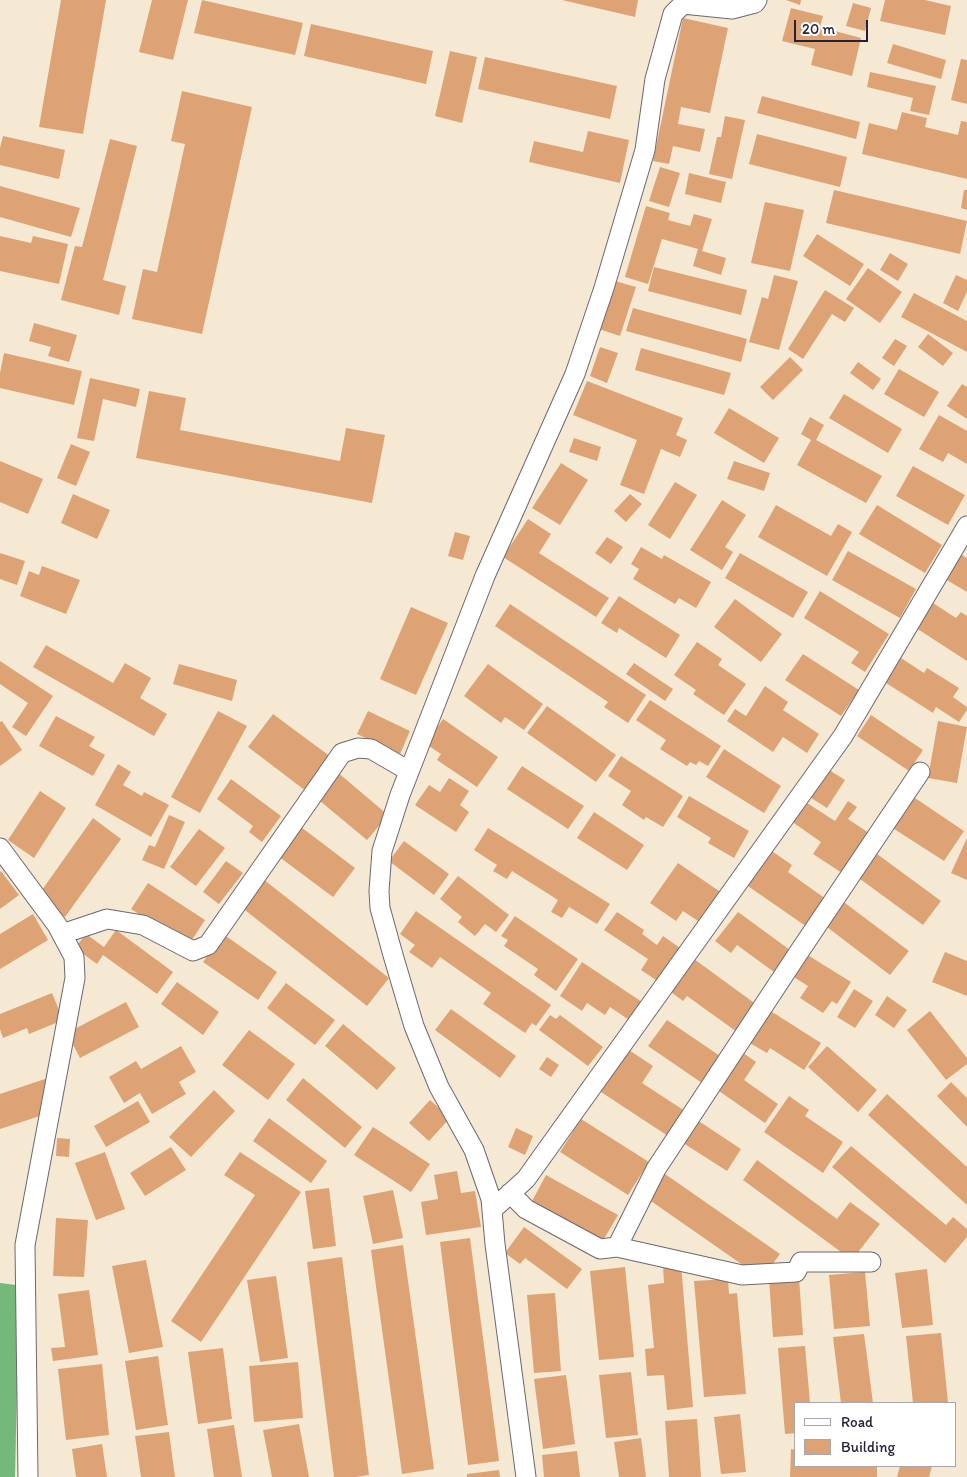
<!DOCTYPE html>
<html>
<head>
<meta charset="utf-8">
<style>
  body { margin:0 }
  #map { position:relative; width:967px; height:1477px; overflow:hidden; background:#f5e9d4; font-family:Itim,sans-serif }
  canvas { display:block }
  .legend { position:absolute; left:794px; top:1402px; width:162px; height:65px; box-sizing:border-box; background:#fff; border:1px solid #a7a7b1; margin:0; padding:6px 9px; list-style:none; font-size:15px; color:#22223b }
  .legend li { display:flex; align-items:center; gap:10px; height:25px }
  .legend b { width:25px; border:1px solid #a7a7b1 }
  .scale { position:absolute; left:794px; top:20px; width:74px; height:22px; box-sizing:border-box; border:2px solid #22223b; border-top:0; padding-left:6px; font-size:15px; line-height:18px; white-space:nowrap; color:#22223b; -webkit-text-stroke:4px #fff; paint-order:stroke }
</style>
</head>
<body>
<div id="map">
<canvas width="967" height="1477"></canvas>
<ul class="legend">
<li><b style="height:6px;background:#fff"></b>Road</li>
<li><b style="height:14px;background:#dea374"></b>Building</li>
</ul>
<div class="scale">20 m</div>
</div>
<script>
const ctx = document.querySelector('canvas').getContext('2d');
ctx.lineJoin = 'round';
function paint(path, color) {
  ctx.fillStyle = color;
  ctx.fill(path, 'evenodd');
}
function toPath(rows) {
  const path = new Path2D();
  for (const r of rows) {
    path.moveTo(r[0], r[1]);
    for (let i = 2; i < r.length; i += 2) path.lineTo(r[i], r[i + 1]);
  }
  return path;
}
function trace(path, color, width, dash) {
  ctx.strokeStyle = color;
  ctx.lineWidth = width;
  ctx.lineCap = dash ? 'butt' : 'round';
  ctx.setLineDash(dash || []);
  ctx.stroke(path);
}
paint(toPath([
  [0,1283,16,1285,17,1386,15,1477,0,1477]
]), '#75b87b');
paint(toPath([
  [61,0,106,0,83,134,39,127],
  [152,0,188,0,173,60,139,52],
  [202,0,303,23,295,55,194,33],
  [562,0,638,0,635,17],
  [786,0,801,0,800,5],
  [885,0,925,0,951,6,945,35,880,21],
  [853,3,871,8,865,31,846,26],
  [791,8,823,16,820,27,861,38,852,76,811,65,815,49,782,41],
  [683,18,728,28,710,113,681,107,678,124,705,129,700,152,673,146,669,164,653,161],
  [311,24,433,51,426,84,304,56],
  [893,44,946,60,941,79,887,63],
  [450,51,477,57,462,123,435,116],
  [485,57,617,86,610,119,478,89],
  [961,59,967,60,967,104,951,100],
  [870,72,936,86,929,115,910,111,913,98,867,87],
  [182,91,252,107,202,334,132,319,143,269,157,272,185,144,171,141],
  [762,96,860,122,856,139,757,113],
  [902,112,927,118,925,127,958,135,961,121,967,122,967,179,862,154,869,123,897,130],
  [725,116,745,120,732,179,709,174,717,137,721,137],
  [588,131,629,140,620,183,529,162,534,141,583,152],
  [757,134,847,157,840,187,749,164],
  [3,136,65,150,59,179,0,165,0,148],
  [110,139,137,146,103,280,126,286,119,315,61,300,75,246,82,247],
  [660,167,680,173,669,207,649,201],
  [689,173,726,182,721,203,685,194],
  [0,186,80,208,71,237,0,217],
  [834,190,967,221,960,254,826,223],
  [964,190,967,190,967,210,961,208],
  [765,202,804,210,790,271,751,263],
  [646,206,670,213,668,220,690,226,694,214,712,219,702,251,726,258,721,275,693,266,698,249,662,239,648,284,625,277],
  [817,234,864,264,850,286,803,256],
  [0,236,31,243,33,236,68,244,59,284,0,271],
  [890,253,908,264,898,281,880,270],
  [654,267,747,290,741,315,648,291],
  [868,268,902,292,880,323,846,299],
  [774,275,798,281,779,350,749,342,762,297,768,299],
  [956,275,967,280,967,292,958,311,943,303],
  [615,281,636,287,620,336,599,329],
  [825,290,854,308,845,322,832,314,803,359,788,349],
  [914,293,967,321,967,352,901,317],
  [633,308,747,339,741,362,626,331],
  [34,323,77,335,69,362,48,356,51,347,29,341],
  [928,334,953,353,943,366,918,347],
  [895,339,907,346,894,366,882,358],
  [600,347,618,353,607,383,590,376],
  [641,348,731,373,724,395,635,370],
  [4,353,82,371,74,405,0,388,0,373],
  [790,357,803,370,773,400,760,387],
  [858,362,881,379,873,390,850,373],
  [899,369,939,392,924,417,884,394],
  [90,378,140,389,136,407,103,399,94,441,77,438],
  [587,381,683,418,676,435,687,440,680,457,661,449,644,494,620,485,637,440,573,415],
  [962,384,967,387,967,419,947,406],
  [149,391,186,398,180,430,340,461,346,428,385,435,372,503,136,458],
  [844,394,902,429,888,453,829,418],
  [729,408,779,438,764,463,714,433],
  [939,415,967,431,967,464,948,453,943,462,919,449],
  [810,417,824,425,816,440,882,476,866,503,797,465,811,440,801,434],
  [574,438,601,447,597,461,569,452],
  [71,444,90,452,76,486,57,478],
  [0,461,43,479,28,514,0,502],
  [734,461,770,473,764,491,727,479],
  [561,463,588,480,560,525,532,508],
  [913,466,965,495,948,525,896,496],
  [675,482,697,495,670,539,648,525],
  [73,494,110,510,97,539,61,523],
  [630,494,642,504,626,522,614,511],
  [722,500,746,515,725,547,733,552,722,570,690,550],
  [776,505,831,536,838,524,852,532,827,576,758,537],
  [877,505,942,545,925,573,859,534],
  [528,519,551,534,539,553,609,598,596,617,503,557],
  [455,532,470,536,463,560,448,556],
  [607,537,623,547,611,564,595,553],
  [641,547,662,559,664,555,711,582,696,608,679,598,675,604,633,579,639,569,631,564],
  [848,551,916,589,900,618,832,580],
  [955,551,967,558,967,592,940,576],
  [0,553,25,561,17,585,0,579],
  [740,553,808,592,793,618,725,578],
  [42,566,80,580,66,614,20,596,29,571,39,575],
  [820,591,889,634,865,672,851,663,859,652,804,618],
  [619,596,680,635,666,658,619,628,617,633,601,623],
  [735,599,782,634,761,662,714,627],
  [930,601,956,618,961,612,967,616,967,661,913,626],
  [510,604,646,695,628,723,604,707,608,702,495,626],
  [411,607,448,623,416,695,380,679],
  [697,642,722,659,718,665,746,684,724,715,693,694,696,690,674,675],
  [46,645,113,683,125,663,151,678,140,698,167,714,154,736,33,667],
  [803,654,859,690,841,716,785,680],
  [898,656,924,673,927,668,959,688,953,697,967,707,967,710,959,722,936,707,933,713,883,681],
  [0,661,53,696,26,736,12,727,28,703,0,684],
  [634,663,673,689,665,701,626,674],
  [179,664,237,680,232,701,173,684],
  [488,664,543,704,524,730,505,717,501,723,464,696],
  [765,686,788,702,783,710,819,734,807,753,783,737,773,752,727,721,735,709,746,716],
  [650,700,721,746,708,766,699,761,696,765,690,762,687,766,660,749,666,740,636,720],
  [547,706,616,755,596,782,527,733],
  [218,711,247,726,200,813,171,797],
  [368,711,410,731,400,754,357,734],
  [273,714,331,757,306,791,248,747],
  [871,715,923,750,909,771,857,736],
  [56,716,95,737,89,746,105,755,93,776,39,746],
  [443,719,498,757,477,787,437,760,441,754,426,744],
  [2,721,22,750,0,766,0,722],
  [938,721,967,727,957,783,928,778],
  [724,749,781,786,764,813,706,777],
  [621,756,683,796,663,827,646,817,644,820,622,805,631,791,608,776],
  [118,764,131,772,123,785,142,796,144,792,169,805,151,837,95,805],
  [522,766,584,806,568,829,507,789],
  [826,768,845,780,827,808,808,796],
  [336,771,388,815,367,840,314,796],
  [449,778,469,791,460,805,469,812,456,832,415,805,429,785,440,792],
  [231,779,281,816,262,842,249,832,253,826,217,799],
  [40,791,66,808,34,858,8,840],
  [909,794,964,831,944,861,888,825],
  [689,796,749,831,734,858,708,843,711,838,677,817],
  [804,801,835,821,848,801,857,807,848,819,872,835,845,875,813,854,821,842,791,821],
  [594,812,644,845,627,870,577,838],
  [169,815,185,822,164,869,142,860,149,845,155,847],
  [93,818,121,839,65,917,37,897],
  [297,824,355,868,333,897,274,853],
  [488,828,610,904,597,924,569,907,562,918,551,912,558,900,512,871,507,879,493,871,497,865,474,850],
  [199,829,225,848,196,886,170,867],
  [967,838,967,880,951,873],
  [404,841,449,874,434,895,389,861],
  [769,849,792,865,788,872,826,899,807,927,745,884],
  [873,851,941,901,923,925,856,876],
  [226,861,243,873,219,904,203,892],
  [678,863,722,893,701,923,683,911,676,921,650,903],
  [1,871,19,895,0,909,0,872],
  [458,876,509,915,496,932,485,924,475,936,458,922,462,917,440,899],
  [263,879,389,978,367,1006,241,907],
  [148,883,205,920,188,946,131,909],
  [841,900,909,951,890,975,823,924],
  [416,911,551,1005,536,1026,532,1023,525,1033,483,1004,491,993,440,957,432,968,409,952,415,945,400,934],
  [617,912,644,930,642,934,657,945,663,936,680,948,659,982,641,970,648,959,604,930],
  [738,912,790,950,774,972,737,945,731,953,715,941],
  [33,914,48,940,0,969,0,934],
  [515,916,578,959,556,991,534,975,538,969,504,946,508,940,501,936],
  [116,930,173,972,157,994,103,955,97,964,75,948,86,934,104,947],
  [223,934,277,972,258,1000,203,962],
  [945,952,967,961,967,996,932,982],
  [806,954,851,982,837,1004,832,1001,823,1013,800,998,808,986,792,976],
  [694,959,757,1005,737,1032,687,996,683,1001,671,992],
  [582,962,642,1002,629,1020,610,1007,605,1015,587,1003,582,1011,560,996],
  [177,982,219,1012,203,1035,161,1004],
  [286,983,335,1020,315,1045,267,1008],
  [854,989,873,1001,855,1028,837,1017],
  [52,993,63,1020,29,1034,27,1028,3,1038,0,1029,0,1014],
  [887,996,907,1010,894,1028,875,1015],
  [126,1002,139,1027,80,1058,67,1033],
  [451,1009,516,1056,500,1078,435,1030],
  [769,1010,821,1043,804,1070,770,1048,767,1053,748,1042],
  [930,1011,967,1058,967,1064,946,1080,907,1030],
  [550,1015,556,1019,560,1015,603,1047,588,1066,539,1030],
  [667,1020,720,1056,702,1083,648,1046],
  [343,1024,396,1068,377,1090,325,1046],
  [249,1030,295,1064,268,1100,222,1065],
  [181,1046,196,1072,179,1082,186,1094,152,1114,140,1093,124,1103,109,1077,136,1061,141,1069],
  [827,1046,877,1090,858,1112,808,1067],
  [629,1050,653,1066,642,1083,685,1111,668,1136,601,1092],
  [742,1052,756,1062,744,1080,778,1104,765,1123,716,1089],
  [547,1057,559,1065,551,1077,539,1069],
  [51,1077,46,1114,0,1129,0,1094],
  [303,1078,362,1127,345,1148,286,1100],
  [951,1082,967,1098,967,1127,937,1096],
  [214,1090,235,1111,191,1157,169,1137],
  [887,1094,967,1167,967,1205,868,1115],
  [789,1096,809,1110,805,1116,843,1142,823,1173,764,1132],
  [430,1100,450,1118,429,1141,409,1123],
  [138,1101,150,1122,106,1147,94,1126],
  [269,1118,327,1161,311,1183,253,1141],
  [694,1118,741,1149,727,1171,680,1141],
  [581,1119,649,1162,628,1195,560,1152],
  [373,1127,430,1164,411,1192,354,1155],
  [516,1128,533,1136,525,1155,508,1147],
  [57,1138,70,1139,69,1157,56,1156],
  [851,1146,946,1225,953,1217,967,1229,967,1237,945,1263,832,1167],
  [171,1147,186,1170,145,1196,130,1173],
  [105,1152,125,1209,96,1220,75,1163],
  [240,1152,301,1192,201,1342,171,1321,255,1195,224,1175],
  [757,1160,837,1219,850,1202,880,1224,852,1260,743,1180],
  [457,1171,461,1193,475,1191,481,1227,426,1235,421,1202,438,1199,434,1175],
  [665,1174,780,1254,766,1273,754,1264,750,1270,648,1199],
  [546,1175,618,1215,601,1244,530,1205],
  [329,1188,336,1246,313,1249,305,1191],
  [393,1190,403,1238,373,1244,363,1196],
  [56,1218,88,1220,84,1277,53,1276],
  [524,1227,582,1269,567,1289,525,1258,520,1264,505,1253],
  [470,1238,499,1461,468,1465,440,1242],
  [403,1245,434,1469,402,1474,371,1250],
  [342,1257,369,1475,356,1477,334,1477,307,1262],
  [146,1260,163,1347,129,1353,112,1266],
  [681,1265,693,1407,667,1410,664,1375,647,1376,645,1349,654,1348,648,1285,664,1283,663,1266],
  [625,1267,634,1357,599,1360,590,1271],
  [927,1269,933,1325,902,1328,895,1273],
  [865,1272,870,1326,834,1329,829,1275],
  [276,1276,288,1358,260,1362,247,1280],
  [799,1277,803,1335,773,1337,769,1279],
  [728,1279,729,1294,737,1293,746,1394,704,1397,694,1281],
  [89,1290,98,1355,53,1361,51,1348,65,1347,58,1294],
  [555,1293,561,1371,534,1373,527,1295],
  [941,1333,948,1403,913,1403,906,1336],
  [864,1334,873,1403,841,1403,833,1337],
  [805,1346,810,1403,796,1403,796,1433,785,1434,778,1348],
  [223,1348,232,1419,198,1424,188,1352],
  [158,1356,168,1425,136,1430,125,1361],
  [298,1362,303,1418,254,1422,249,1366],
  [102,1364,109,1435,66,1440,58,1369],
  [631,1372,638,1435,606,1438,599,1375],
  [566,1375,575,1444,543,1449,534,1379],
  [740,1414,746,1472,721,1474,714,1417],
  [697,1419,701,1477,669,1477,665,1421],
  [299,1424,309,1477,272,1477,263,1430],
  [234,1425,242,1477,214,1477,207,1429],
  [169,1432,175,1477,141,1477,135,1436],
  [641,1438,646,1477,619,1477,614,1442],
  [102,1444,107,1477,76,1477,72,1449],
  [791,1449,796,1450,796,1466,877,1466,877,1477,790,1477],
  [577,1451,580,1477,544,1477,542,1455],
  [900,1466,932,1466,929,1477,897,1477],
  [499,1470,500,1477,467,1477,467,1474]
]), '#dea374');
const minor = toPath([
  [0,848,57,925,74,957,75,978,25,1245,28,1477],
  [62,934,107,919,143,925,193,951,208,945,342,753,358,748,371,749,409,771],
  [510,1193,526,1209,600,1249,617,1247,742,1275,796,1272,801,1262,871,1262],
  [492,1210,526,1179,843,736,967,526],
  [617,1247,656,1169,797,955,920,772],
  [526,1477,495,1244,491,1199,474,1150,439,1087,414,1026,393,955,380,908,379,891,382,851,400,795,485,576,575,374,604,288,645,150,655,79,673,14,683,4,732,9,755,3,757,0]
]);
trace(minor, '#6c6871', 21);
trace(minor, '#fff', 19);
</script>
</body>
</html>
